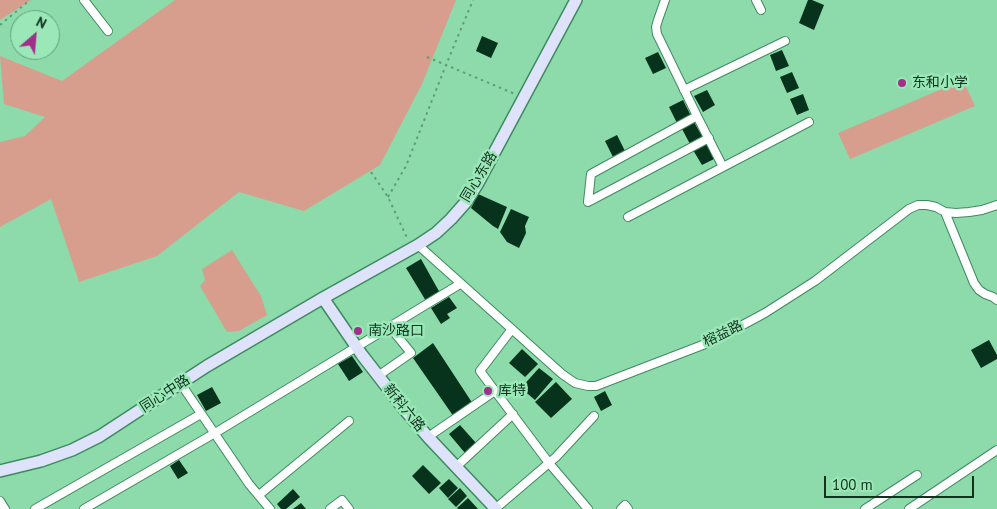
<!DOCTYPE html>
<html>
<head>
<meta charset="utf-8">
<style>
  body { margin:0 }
  #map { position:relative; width:997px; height:509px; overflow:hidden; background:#8ddaaa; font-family:"PT Sans",sans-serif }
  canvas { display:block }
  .north { position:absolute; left:10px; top:10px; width:50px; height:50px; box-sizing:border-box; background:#9ae7b7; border:1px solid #649f7b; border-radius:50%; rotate:27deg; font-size:14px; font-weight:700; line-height:20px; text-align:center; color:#123220 }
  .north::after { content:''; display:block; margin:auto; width:18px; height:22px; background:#a12f8c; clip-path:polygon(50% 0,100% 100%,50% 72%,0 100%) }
  .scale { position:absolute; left:824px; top:476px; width:150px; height:22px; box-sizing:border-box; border:2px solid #123220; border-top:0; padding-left:6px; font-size:15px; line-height:18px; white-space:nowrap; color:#123220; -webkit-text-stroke:4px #9ae7b7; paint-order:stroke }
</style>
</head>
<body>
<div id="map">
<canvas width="997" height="509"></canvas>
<div class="north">N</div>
<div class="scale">100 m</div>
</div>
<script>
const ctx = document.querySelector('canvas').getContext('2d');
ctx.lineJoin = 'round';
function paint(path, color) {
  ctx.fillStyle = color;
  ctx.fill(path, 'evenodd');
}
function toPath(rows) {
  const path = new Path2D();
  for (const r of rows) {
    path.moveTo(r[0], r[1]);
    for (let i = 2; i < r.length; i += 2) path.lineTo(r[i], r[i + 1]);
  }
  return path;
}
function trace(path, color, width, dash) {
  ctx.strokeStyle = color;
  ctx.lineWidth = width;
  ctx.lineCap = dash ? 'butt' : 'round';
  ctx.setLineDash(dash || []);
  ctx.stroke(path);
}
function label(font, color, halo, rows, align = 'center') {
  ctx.font = font + ' "PT Sans","Noto Sans SC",sans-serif';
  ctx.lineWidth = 5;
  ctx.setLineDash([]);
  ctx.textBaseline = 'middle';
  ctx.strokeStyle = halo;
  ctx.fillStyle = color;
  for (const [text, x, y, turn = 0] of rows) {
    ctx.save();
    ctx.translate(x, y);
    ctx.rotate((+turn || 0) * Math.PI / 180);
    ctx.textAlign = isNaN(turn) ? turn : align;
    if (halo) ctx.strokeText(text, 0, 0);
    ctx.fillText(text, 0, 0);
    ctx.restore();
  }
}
paint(toPath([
  [0,0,31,0,0,20],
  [175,0,456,0,422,84,380,165,304,211,239,192,157,256,79,282,51,199,0,227,0,142,25,136,45,117,4,104,0,56,62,81],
  [963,80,975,106,850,159,838,133],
  [232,250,261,296,267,315,239,331,227,332,200,286,205,280,202,269]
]), '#d79e8e');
paint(toPath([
  [808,0,812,0,824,5,814,30,799,23],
  [482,36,498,43,491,58,476,51],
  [782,50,789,66,776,71,770,55],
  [658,52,666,68,653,74,645,58],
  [792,72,799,88,787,93,780,77],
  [707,90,715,105,703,112,694,96],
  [803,94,809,110,797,115,790,99],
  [683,100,691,116,677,123,669,107],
  [694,122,703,138,690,144,682,129],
  [617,135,625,151,613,157,605,141],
  [706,143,714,159,702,165,693,150],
  [478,194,507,207,498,229,493,226,471,208],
  [511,209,529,217,525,226,526,233,519,248,507,242,500,232],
  [421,259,440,293,426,301,406,268],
  [449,297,457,308,447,314,450,318,441,324,431,308],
  [989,340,997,355,997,359,981,368,971,350],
  [433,343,473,404,454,417,413,358],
  [522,349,538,364,525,377,509,363],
  [352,356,363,372,349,381,338,364],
  [539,368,553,379,535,400,521,388],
  [556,382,572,399,551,418,535,402],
  [212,387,221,403,206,411,197,395],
  [605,391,612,405,601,411,594,397],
  [460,425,476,443,465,453,449,434],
  [179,460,188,473,178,479,170,466],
  [423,465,441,483,429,494,412,476],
  [449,479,458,488,448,498,439,488],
  [460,488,467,496,456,507,448,499],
  [293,489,300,497,286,509,281,509,277,504],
  [468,498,478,509,458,509,457,508],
  [301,503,306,509,293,509]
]), '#07321c');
const street = toPath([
  [84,0,108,31],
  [756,0,761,10],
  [684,90,785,41],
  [697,116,591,174,588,202,709,138],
  [723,167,809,122],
  [945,212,956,213,969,212,982,210,997,205],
  [628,217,723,167,697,116,657,34,656,27,658,20,665,0],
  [418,245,562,374,575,383,588,386,596,386,713,341,765,313,815,281,909,209,918,205,927,205,936,207,945,212,974,283,979,290,985,294,993,297,997,300],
  [512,329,480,371,549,463,588,509],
  [378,376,411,353,390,327],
  [181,384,249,484,270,509],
  [428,437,495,391],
  [457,466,513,414],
  [259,495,349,421],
  [0,501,5,509],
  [35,509,201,414],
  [84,509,215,433,460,284],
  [330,509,342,500,349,509],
  [495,509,556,457,594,416],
  [621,509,625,505,628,509],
  [865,509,917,475],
  [909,509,997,450]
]);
const secondary = toPath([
  [323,298,362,355,404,409,428,437,496,509],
  [0,471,41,461,72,450,100,436,207,366,323,298,418,245,436,233,451,219,466,202,478,183,576,0]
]);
trace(street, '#3e8b5f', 10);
trace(secondary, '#3e8b5f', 14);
trace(toPath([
  [0,25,30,0],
  [427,57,515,94],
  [371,172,388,197,408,240],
  [388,197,406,166,446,65,473,0]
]), '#609c77', 2, [2.5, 4]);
trace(street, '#fff', 8);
trace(secondary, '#dee2fb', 11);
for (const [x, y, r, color] of [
  [902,83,5,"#a12f8c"],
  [358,331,5,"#a12f8c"],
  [488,391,5,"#a12f8c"]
]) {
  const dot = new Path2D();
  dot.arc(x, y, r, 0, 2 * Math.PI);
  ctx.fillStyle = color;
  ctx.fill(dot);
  trace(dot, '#9ae7b7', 2);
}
label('14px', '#123220', '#9ae7b7', [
  ["东和小学",912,83],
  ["南沙路口",368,331],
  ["库特",498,391]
], 'left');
label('14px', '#123220', '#9ae7b7', [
  ["同心东路",479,177,-59],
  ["榕益路",723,334,-26],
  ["同心中路",165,394,-33],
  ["新科六路",404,408,51]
]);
</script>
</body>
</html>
